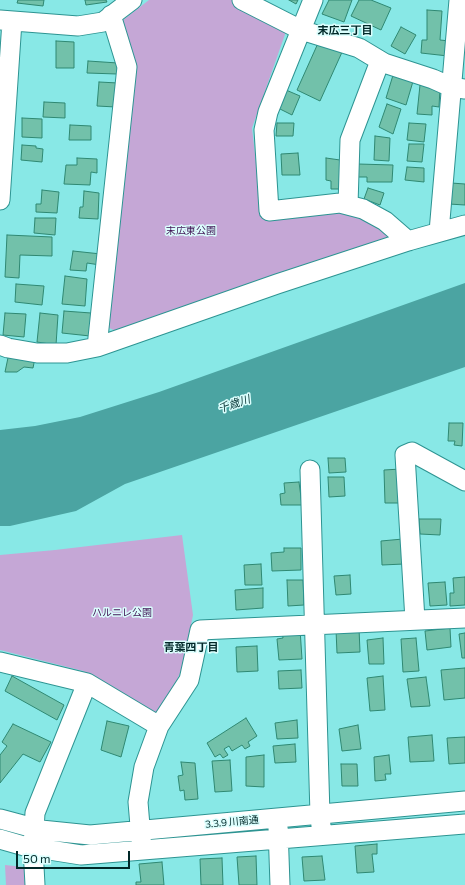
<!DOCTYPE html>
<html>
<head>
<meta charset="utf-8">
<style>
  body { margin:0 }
  #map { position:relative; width:465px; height:885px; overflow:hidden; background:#88e8e6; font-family:Commissioner,sans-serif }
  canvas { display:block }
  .scale { position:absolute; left:16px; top:851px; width:114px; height:18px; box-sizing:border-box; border:2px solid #002828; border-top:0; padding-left:5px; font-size:12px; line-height:14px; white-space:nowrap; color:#002828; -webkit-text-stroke:3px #dbfefd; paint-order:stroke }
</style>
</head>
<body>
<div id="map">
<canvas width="465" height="885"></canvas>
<div class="scale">50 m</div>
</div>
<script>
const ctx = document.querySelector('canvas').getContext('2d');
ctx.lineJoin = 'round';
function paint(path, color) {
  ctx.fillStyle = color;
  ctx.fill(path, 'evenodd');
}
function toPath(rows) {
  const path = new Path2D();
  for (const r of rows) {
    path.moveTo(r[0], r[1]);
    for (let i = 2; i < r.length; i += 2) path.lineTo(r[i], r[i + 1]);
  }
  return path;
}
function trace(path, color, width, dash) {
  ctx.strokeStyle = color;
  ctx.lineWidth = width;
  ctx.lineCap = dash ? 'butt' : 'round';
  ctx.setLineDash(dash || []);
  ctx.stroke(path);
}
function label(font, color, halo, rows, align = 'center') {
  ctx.font = font + ' Commissioner,"Noto Sans JP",sans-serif';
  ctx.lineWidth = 3;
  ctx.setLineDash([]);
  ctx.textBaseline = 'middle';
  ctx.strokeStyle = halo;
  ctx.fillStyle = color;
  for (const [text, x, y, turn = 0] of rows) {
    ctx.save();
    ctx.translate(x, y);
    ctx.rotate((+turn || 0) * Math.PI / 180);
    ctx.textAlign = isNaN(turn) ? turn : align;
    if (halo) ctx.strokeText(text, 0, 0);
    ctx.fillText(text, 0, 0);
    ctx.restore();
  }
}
paint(toPath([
  [149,0,232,0,288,26,252,128,262,215,289,219,305,215,340,212,372,221,392,238,118,332,107,327,134,67,123,20],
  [182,535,193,615,182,669,160,716,83,671,0,650,0,555,55,550],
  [5,865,24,867,25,885,6,885]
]), '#c5a7d6');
paint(toPath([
  [465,283,465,367,125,484,76,511,10,526,0,526,0,430,35,426,80,417,159,392]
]), '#4ba4a2');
const building = toPath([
  [18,0,44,0,43,6,17,3,18,0],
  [85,0,106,0,107,2,86,5,85,0],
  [289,0,298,0,296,4,289,0],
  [329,0,352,0,344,22,322,14,329,0],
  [359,0,371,0,391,8,381,30,351,16,359,0],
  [427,10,442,11,440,40,450,41,448,56,421,53,422,40,427,40,427,10],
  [401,27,416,35,405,54,391,46,401,27],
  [56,41,74,42,74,68,56,68,56,41],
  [319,41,343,50,320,101,297,90,319,41],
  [88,61,118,63,117,74,87,73,88,61],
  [394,72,414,78,406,105,386,98,394,72],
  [99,82,118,83,116,107,97,106,99,82],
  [420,85,440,88,439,107,432,106,432,115,417,114,420,85],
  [286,90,300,96,292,115,278,108,286,90],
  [44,102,65,103,65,118,43,117,44,102],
  [387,104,401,109,393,134,379,127,387,104],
  [22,118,42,119,42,138,22,137,22,118],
  [277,123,294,123,293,136,276,136,277,123],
  [409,123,426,124,424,142,407,140,409,123],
  [70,125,91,126,91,140,69,140,70,125],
  [375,136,390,138,389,161,374,160,375,136],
  [409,144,424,144,422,162,407,161,409,144],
  [22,145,36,146,36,148,43,149,42,162,21,160,22,145],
  [298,153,300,175,282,175,281,154,298,153],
  [77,158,97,159,97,173,91,172,90,185,64,184,66,165,77,165,77,158],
  [326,158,340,160,341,189,331,189,331,181,326,180,326,158],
  [358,164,393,165,392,182,367,182,367,177,357,177,358,164],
  [407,167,424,168,424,182,405,180,407,167],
  [451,183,465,184,465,205,449,204,451,183],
  [368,188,384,193,380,205,364,199,368,188],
  [42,190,59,192,57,213,36,212,36,204,41,204,42,190],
  [84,191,99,193,98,219,79,218,80,207,83,207,84,191],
  [35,218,56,218,55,235,34,233,35,218],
  [7,235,52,237,52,256,20,255,19,278,5,277,7,235],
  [73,251,101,254,100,265,87,263,86,271,70,270,73,251],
  [65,276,87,279,85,306,62,304,65,276],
  [16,284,44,286,42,305,15,302,16,284],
  [64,311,91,313,90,336,62,333,64,311],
  [5,313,26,314,24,337,3,335,5,313],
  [40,313,58,315,56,345,37,342,40,313],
  [9,353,35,358,33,368,24,367,17,372,5,372,9,353],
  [449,423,463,423,462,446,454,445,455,441,448,441,449,423],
  [328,458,345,458,346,472,329,473,328,458],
  [401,469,401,503,385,503,384,470,401,469],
  [328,477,344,477,345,496,329,497,328,477],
  [299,482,302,505,281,505,280,494,285,493,284,483,299,482],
  [419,519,441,519,440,535,420,534,419,519],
  [403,539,404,564,382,565,381,541,403,539],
  [284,548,301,548,301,570,272,571,271,553,284,552,284,548],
  [261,564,262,585,245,585,244,565,261,564],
  [350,575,351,594,336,595,334,576,350,575],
  [465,577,465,605,450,606,450,593,454,593,453,578,465,577],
  [287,580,303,580,304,605,288,606,287,580],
  [445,582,447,605,430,606,428,583,445,582],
  [263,588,263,608,236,610,235,590,263,588],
  [359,628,360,652,337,653,336,630,359,628],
  [450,628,451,647,427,650,425,631,450,628],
  [300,629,302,659,279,660,277,639,283,638,282,630,300,629],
  [465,633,465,658,462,658,459,634,465,633],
  [383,638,384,664,369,664,367,640,383,638],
  [416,638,419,671,403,672,401,639,416,638],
  [257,646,258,671,237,672,236,647,257,646],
  [465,668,465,698,444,700,441,670,465,668],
  [301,670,302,688,279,689,278,671,301,670],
  [12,676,64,705,57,720,5,691,12,676],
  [383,676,385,710,370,711,367,678,383,676],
  [426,677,430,706,411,707,407,679,426,677],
  [246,718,257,736,248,742,250,746,245,749,242,745,232,751,229,746,224,749,228,755,223,758,220,754,215,757,207,743,246,718],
  [297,720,298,738,277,739,275,723,297,720],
  [107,721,129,726,121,757,101,750,107,721],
  [13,724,51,742,40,762,23,754,0,783,0,755,7,746,2,742,13,724],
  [358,725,361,749,342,751,339,729,358,725],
  [432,735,434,761,410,762,408,737,432,735],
  [465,737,465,763,449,764,447,738,465,737],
  [295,744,296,762,275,763,273,746,295,744],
  [264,755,264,787,246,786,246,757,264,755],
  [389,755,391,774,385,774,386,780,375,781,374,757,389,755],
  [230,760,232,791,215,792,212,761,230,760],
  [181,762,195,763,198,799,185,800,184,790,180,791,178,776,183,775,181,762],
  [341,764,357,764,358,786,342,786,341,764],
  [377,844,377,854,372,854,374,872,357,873,355,846,377,844],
  [256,856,257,885,239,885,237,857,256,856],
  [322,856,325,880,304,881,302,857,322,856],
  [222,858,223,885,201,885,200,859,222,858],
  [162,862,164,885,136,885,136,882,141,882,139,864,162,862]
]);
paint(building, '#72c1aa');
trace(building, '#2f8872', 1);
const minor = toPath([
  [242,0,301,30,359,48,384,63,433,79,451,87,465,89],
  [313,0,268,112,264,130,269,211,340,203,363,209,385,221,408,241],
  [0,20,78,26,103,22,132,0],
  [0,200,12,21],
  [348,205,350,140,380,61],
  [439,232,459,0],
  [0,345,8,348,37,353,67,353,97,347,277,284,408,241,465,225],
  [97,347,127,67,111,15],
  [310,470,320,815,321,826],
  [415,620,405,455,412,452,465,481],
  [0,662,87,683,159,726],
  [0,819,41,830,90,835,465,801],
  [278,827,280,885],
  [0,839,24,846,81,855,465,824],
  [142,850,138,802,144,767,159,726,189,680,200,630,465,618],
  [35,885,33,848,35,813,87,683]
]);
trace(minor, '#2d9492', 21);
trace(minor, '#fff', 19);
label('10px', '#3e1152', '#dbfefd', [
  ["末広東公園",191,231],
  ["ハルニレ公園",122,613]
]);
label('10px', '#002828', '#dbfefd', [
  ["3.3.9 川南通",232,822,-5]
]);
label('bold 11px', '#002828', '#dbfefd', [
  ["末広三丁目",345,30],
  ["青葉四丁目",191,647]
]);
label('italic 11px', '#053232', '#dbfefd', [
  ["千歳川",234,404,-19]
]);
</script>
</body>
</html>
